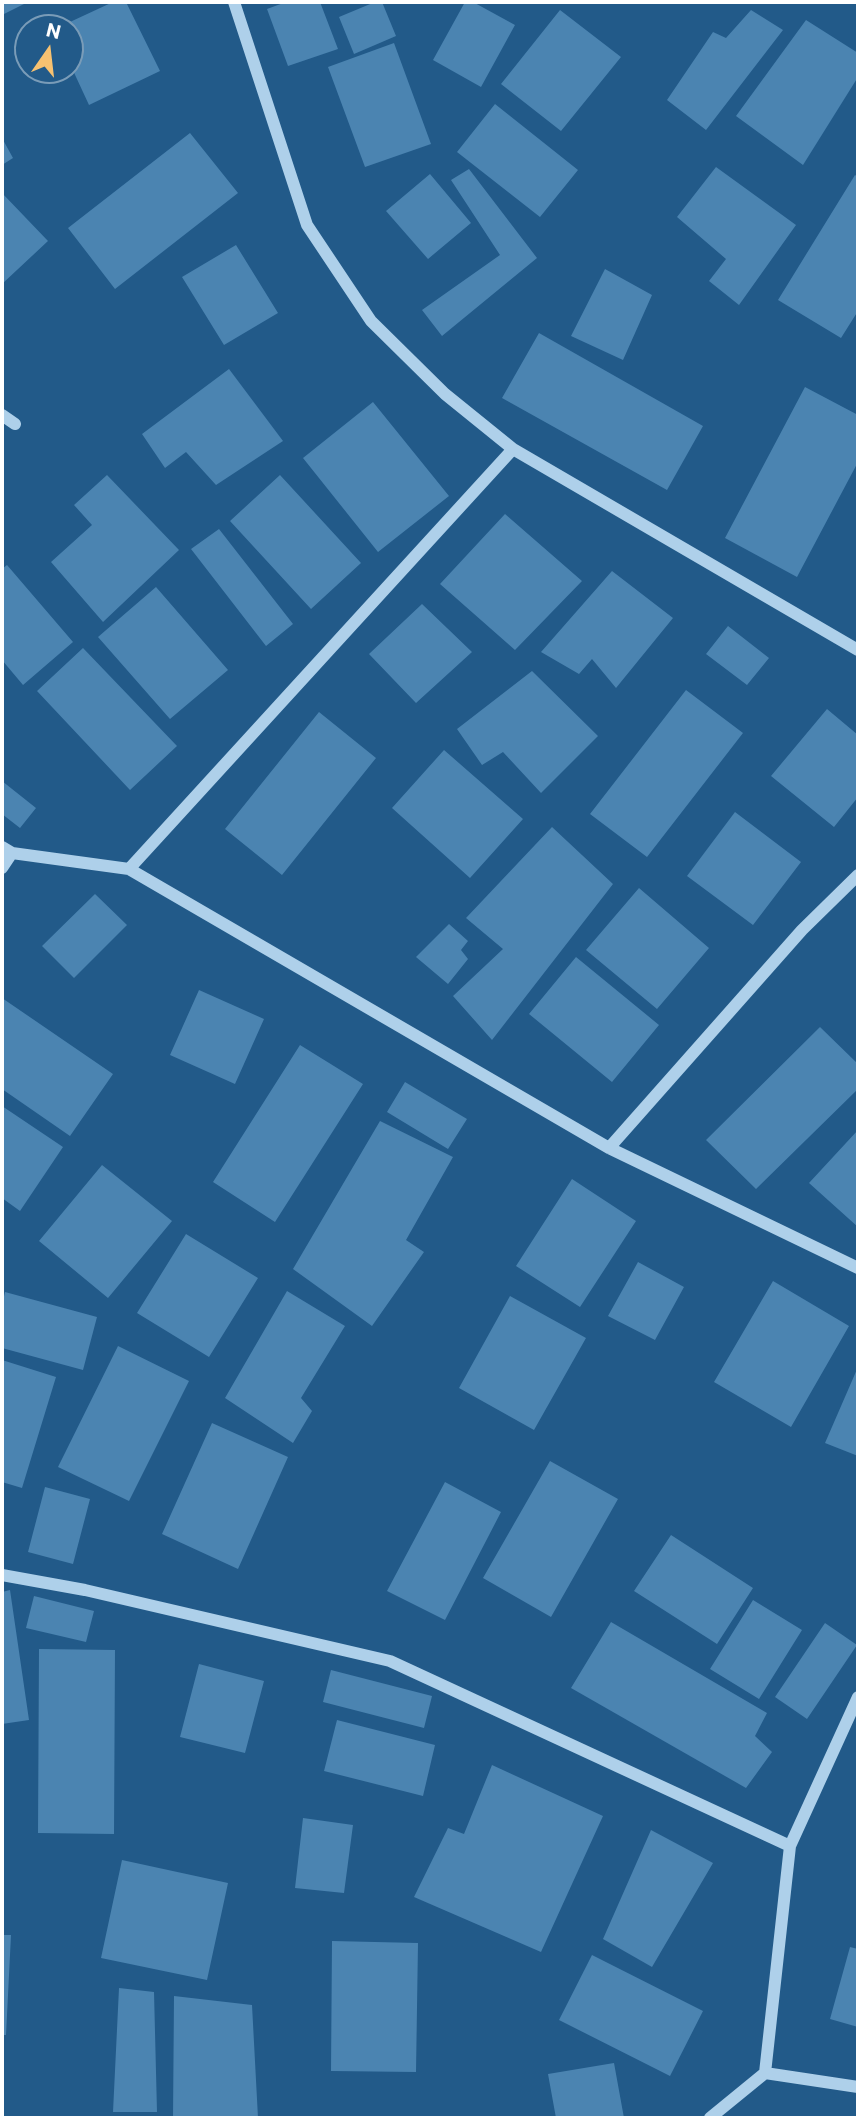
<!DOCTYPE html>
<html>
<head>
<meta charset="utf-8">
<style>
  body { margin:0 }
  #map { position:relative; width:860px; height:2120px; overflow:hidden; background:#225a89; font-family:Commissioner,sans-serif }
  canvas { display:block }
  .frame { position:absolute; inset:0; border:4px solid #fff; pointer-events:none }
  .north { position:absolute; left:14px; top:14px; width:70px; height:70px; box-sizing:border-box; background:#225a89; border:2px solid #7a9cb8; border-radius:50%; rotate:14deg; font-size:19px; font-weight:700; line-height:28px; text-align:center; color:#fff }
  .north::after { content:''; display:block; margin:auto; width:24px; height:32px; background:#f6c171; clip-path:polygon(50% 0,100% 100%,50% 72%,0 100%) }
</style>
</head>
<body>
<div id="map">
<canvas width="860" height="2120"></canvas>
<div class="frame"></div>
<div class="north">N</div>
</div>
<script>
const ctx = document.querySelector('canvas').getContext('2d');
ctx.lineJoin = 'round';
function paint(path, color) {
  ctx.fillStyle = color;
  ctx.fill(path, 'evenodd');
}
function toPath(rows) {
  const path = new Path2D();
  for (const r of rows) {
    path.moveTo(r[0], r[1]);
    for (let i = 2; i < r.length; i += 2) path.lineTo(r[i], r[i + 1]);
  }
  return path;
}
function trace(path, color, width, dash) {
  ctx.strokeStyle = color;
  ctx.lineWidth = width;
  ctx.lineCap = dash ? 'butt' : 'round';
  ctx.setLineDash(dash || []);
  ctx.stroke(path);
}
paint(toPath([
  [2,2,28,2,2,15],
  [113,2,126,2,160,71,89,105,70,64,70,28,57,28],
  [286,2,320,2,338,49,288,66,267,9],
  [375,2,382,2,396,36,354,54,339,17],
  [465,2,473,2,515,25,481,87,433,60],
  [560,10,621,57,561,131,501,84],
  [751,10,783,30,706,130,667,100,713,32,726,38],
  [806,20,858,53,858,77,803,165,736,116],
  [394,43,431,144,365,167,328,67],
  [495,104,578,170,540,217,457,152],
  [190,133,238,193,115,289,68,228],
  [2,138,13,158,2,165],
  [716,167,796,225,739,305,709,281,726,259,677,217],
  [469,169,537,258,442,336,422,310,500,255,451,180],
  [430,174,471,223,428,259,386,211],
  [855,175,858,177,858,311,841,338,778,300],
  [2,193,48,241,2,284],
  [236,245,278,313,224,345,182,277],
  [605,269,652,295,623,360,571,336],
  [539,333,703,426,667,490,502,398],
  [229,369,283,441,216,485,186,452,165,468,142,434],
  [805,387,858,415,858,462,797,577,725,538],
  [373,402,449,496,378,552,303,458],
  [107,475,179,550,103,622,51,562,92,525,74,505],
  [280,475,361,563,311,609,230,521],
  [505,514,582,581,515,650,440,584],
  [219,529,293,624,266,646,191,549],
  [7,565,73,642,23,685,2,660,2,569],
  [612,571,673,618,616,688,592,659,579,674,541,652],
  [156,587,228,670,170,719,98,637],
  [422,604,472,652,416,703,369,654],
  [728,626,769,658,747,685,706,654],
  [83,648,177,746,130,790,37,691],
  [532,671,598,736,541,793,503,752,482,765,457,729],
  [686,690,743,733,647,857,590,814],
  [827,709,858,735,858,797,834,827,771,776],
  [319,712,376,758,282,875,225,829],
  [444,750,523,819,470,878,392,808],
  [2,781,36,808,20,828,2,814],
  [735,812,801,862,753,925,687,876],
  [552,827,613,884,492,1040,453,996,503,949,466,918],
  [639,888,709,948,657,1009,586,950],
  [95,894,127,925,74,978,42,946],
  [449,924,468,941,461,950,468,959,448,984,416,957],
  [576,957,659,1025,612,1082,529,1014],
  [199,990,264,1019,235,1084,170,1055],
  [2,998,113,1074,70,1136,2,1089],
  [820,1027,858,1064,858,1089,756,1189,706,1140],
  [300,1045,363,1084,275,1222,213,1182],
  [405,1082,467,1119,448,1149,387,1112],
  [2,1106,63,1147,20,1211,2,1198],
  [380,1121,453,1157,406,1240,424,1252,372,1326,293,1269],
  [858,1130,858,1227,809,1183],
  [102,1165,172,1221,108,1298,39,1241],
  [572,1179,636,1221,580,1307,516,1266],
  [186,1234,258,1278,209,1357,137,1313],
  [638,1262,684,1287,655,1340,608,1316],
  [773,1281,849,1326,791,1427,714,1382],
  [287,1291,345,1326,301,1398,312,1411,293,1443,225,1398],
  [5,1292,97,1317,83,1370,2,1348,2,1305],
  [510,1296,586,1338,534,1430,459,1388],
  [118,1346,189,1381,129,1501,58,1467],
  [2,1360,56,1377,22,1488,2,1482],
  [858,1367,858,1456,825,1443],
  [212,1423,288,1457,238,1569,162,1534],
  [550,1461,618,1499,551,1617,483,1578],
  [445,1482,501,1512,445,1620,387,1591],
  [45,1487,90,1499,73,1564,28,1552],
  [671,1535,753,1588,717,1644,634,1591],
  [10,1590,29,1720,2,1724,2,1592],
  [34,1596,94,1611,86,1642,26,1628],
  [753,1600,802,1630,759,1699,710,1669],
  [611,1622,767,1713,755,1736,772,1752,746,1788,571,1688],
  [825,1623,857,1645,807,1719,775,1697],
  [39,1649,115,1650,114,1834,38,1833],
  [199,1664,264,1681,245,1753,180,1737],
  [331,1670,432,1696,424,1728,323,1702],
  [337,1720,435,1745,423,1796,324,1771],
  [492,1765,603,1816,541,1952,414,1897,448,1828,464,1834],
  [303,1818,353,1825,344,1893,295,1888],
  [651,1830,713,1863,652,1967,603,1939],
  [122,1860,228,1883,207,1980,101,1958],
  [2,1935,11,1935,6,2035,2,2035],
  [332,1941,418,1943,416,2072,331,2071],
  [850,1947,858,1949,858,2027,830,2019],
  [592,1955,703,2011,670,2076,559,2020],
  [119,1988,154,1992,157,2112,113,2112],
  [174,1996,252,2005,258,2118,173,2118],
  [614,2063,624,2118,556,2118,548,2074]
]), '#4b84b1');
trace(toPath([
  [234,2,307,225,371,321,445,394,513,449,858,650],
  [2,415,15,424],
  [2,847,12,853,129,869,609,1148,858,1268],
  [2,868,12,853],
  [129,869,513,449],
  [609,1148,802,930,858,875],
  [2,1575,85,1590,390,1661,790,1846],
  [765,2073,858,2087],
  [710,2118,765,2073,790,1846,858,1697]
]), '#aed0ea', 12);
</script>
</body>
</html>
